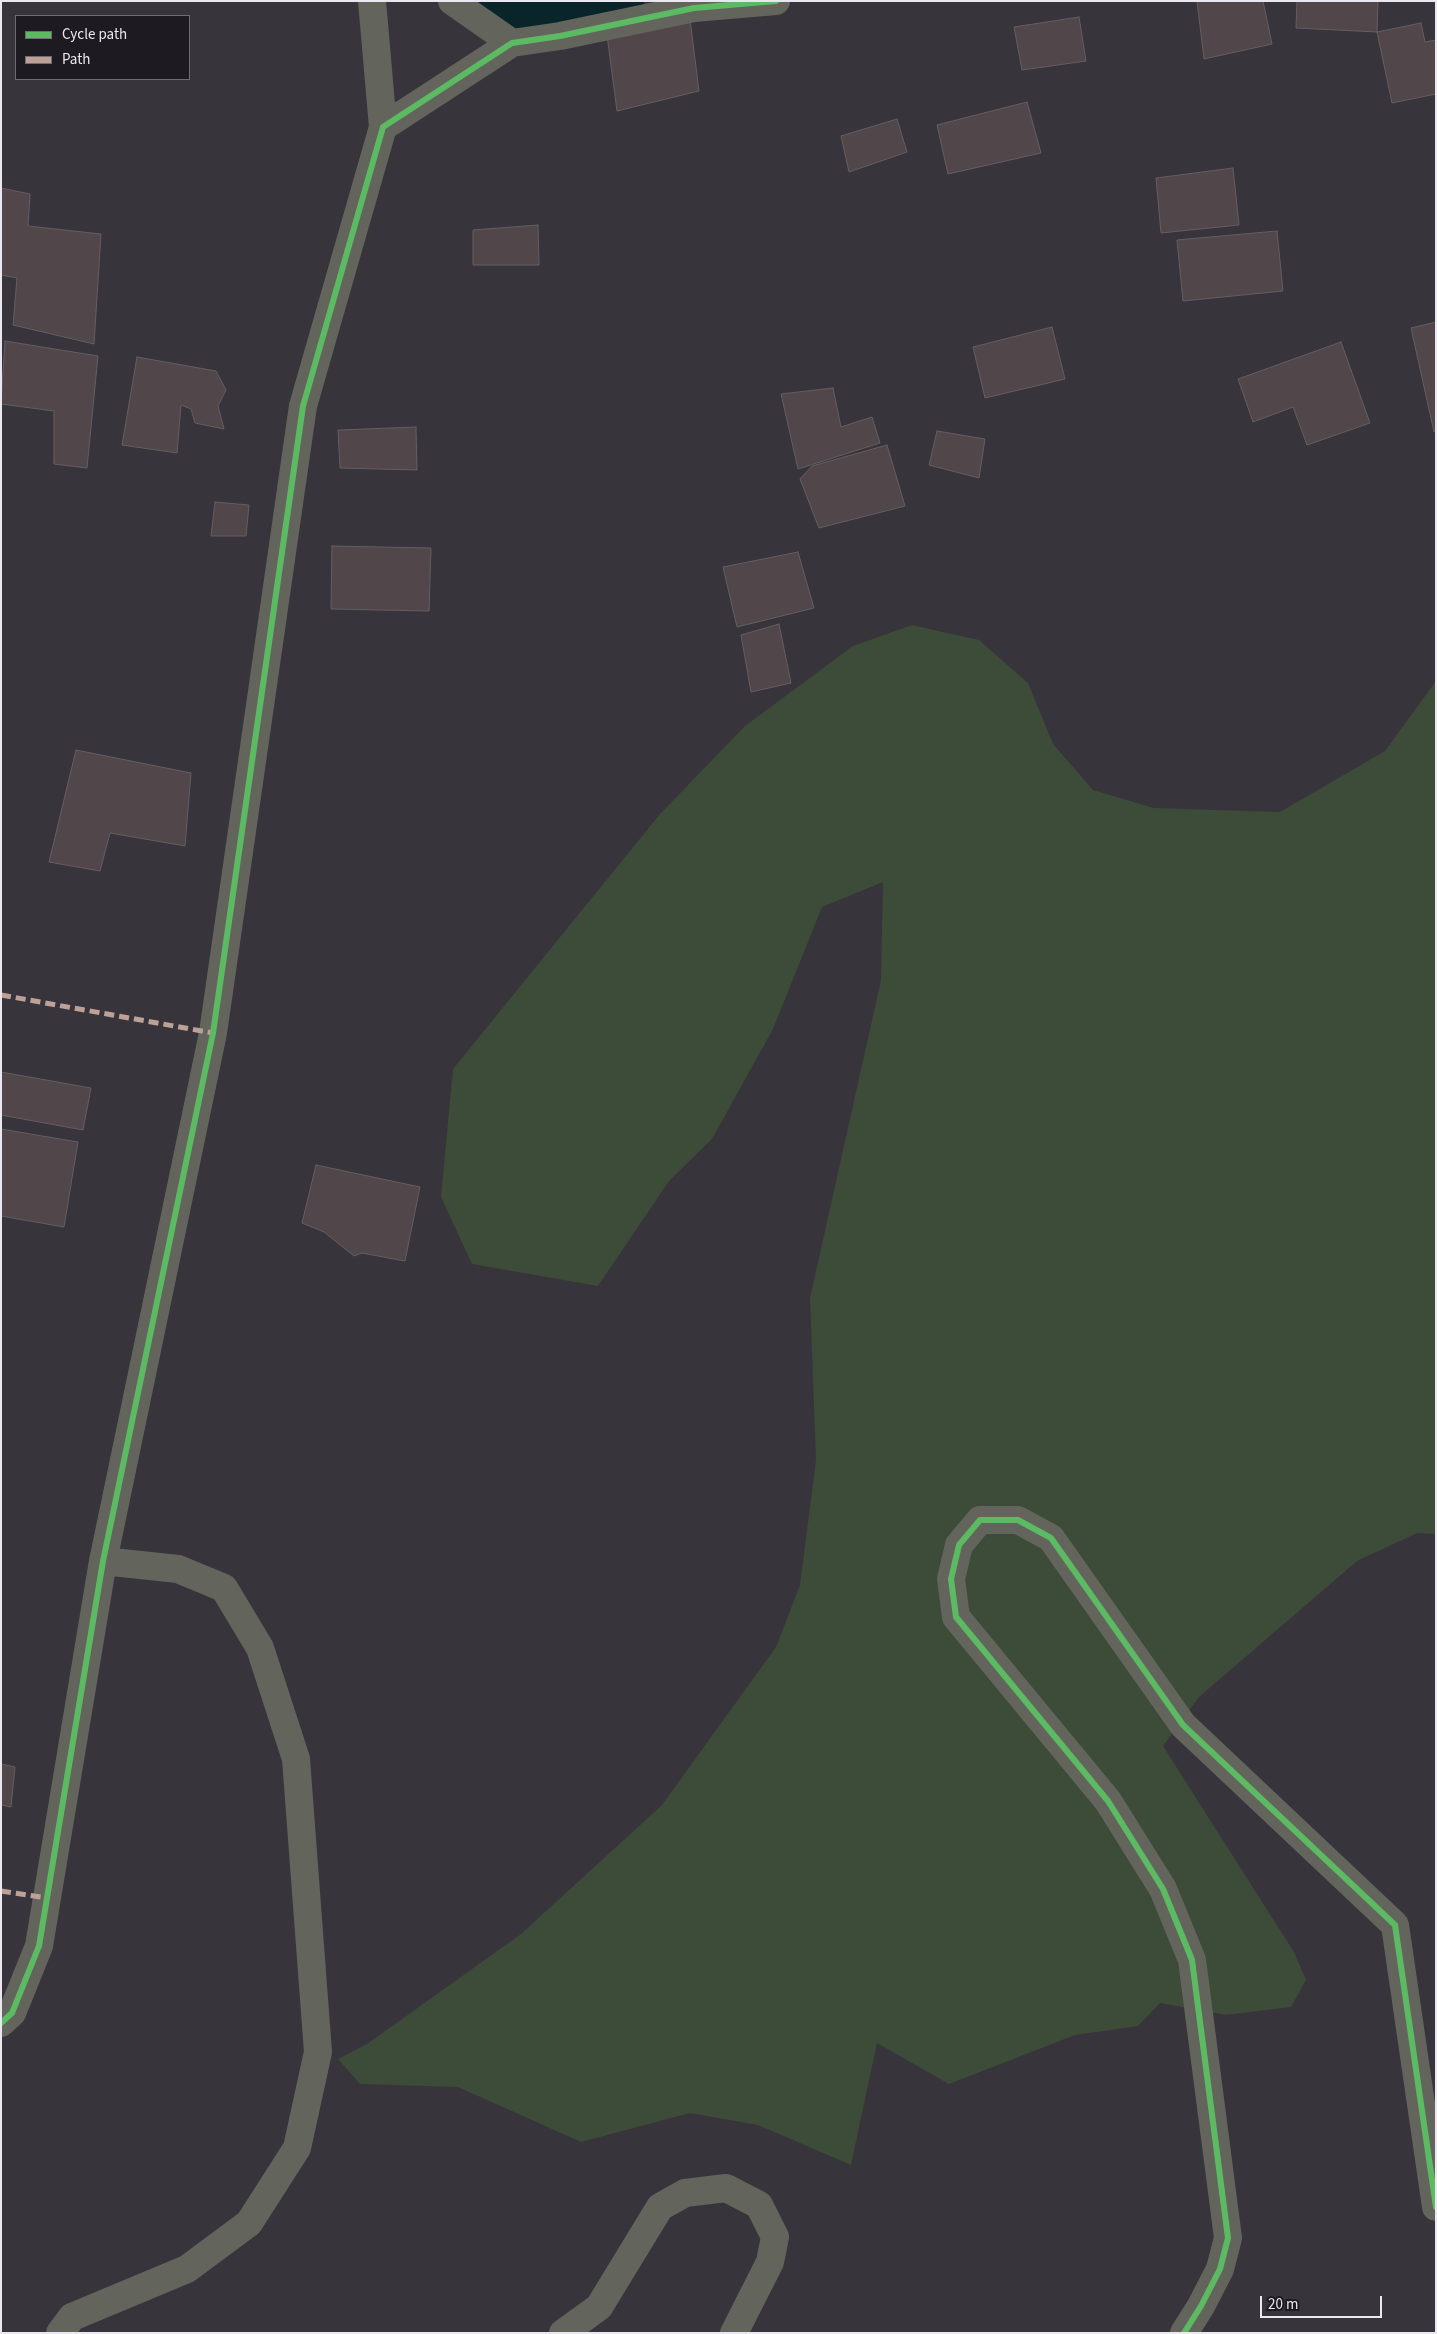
<!DOCTYPE html>
<html>
<head>
<meta charset="utf-8">
<style>
  body { margin:0 }
  #map { position:relative; width:1437px; height:2334px; overflow:hidden; background:#38343c; font-family:"Source Sans 3",sans-serif }
  canvas { display:block }
  .frame { position:absolute; inset:0; border:2px solid #ebe7f0; pointer-events:none }
  .legend { position:absolute; left:15px; top:15px; width:175px; height:65px; box-sizing:border-box; background:#1d1a21; border:1px solid #6f6c74; margin:0; padding:6px 9px; list-style:none; font-size:15px; color:#ebe7f0 }
  .legend li { display:flex; align-items:center; gap:10px; height:25px }
  .legend b { width:25px; border:1px solid #6f6c74 }
  .scale { position:absolute; left:1260px; top:2296px; width:122px; height:22px; box-sizing:border-box; border:2px solid #ebe7f0; border-top:0; padding-left:6px; font-size:15px; line-height:18px; white-space:nowrap; color:#ebe7f0; -webkit-text-stroke:4px #1d1a21; paint-order:stroke }
</style>
</head>
<body>
<div id="map">
<canvas width="1437" height="2334"></canvas>
<div class="frame"></div>
<ul class="legend">
<li><b style="height:6px;background:#5cba63"></b>Cycle path</li>
<li><b style="height:6px;background:#bda197"></b>Path</li>
</ul>
<div class="scale">20 m</div>
</div>
<script>
const ctx = document.querySelector('canvas').getContext('2d');
ctx.lineJoin = 'round';
function paint(path, color) {
  ctx.fillStyle = color;
  ctx.fill(path, 'evenodd');
}
function toPath(rows) {
  const path = new Path2D();
  for (const r of rows) {
    path.moveTo(r[0], r[1]);
    for (let i = 2; i < r.length; i += 2) path.lineTo(r[i], r[i + 1]);
  }
  return path;
}
function trace(path, color, width, dash) {
  ctx.strokeStyle = color;
  ctx.lineWidth = width;
  ctx.lineCap = dash ? 'butt' : 'round';
  ctx.setLineDash(dash || []);
  ctx.stroke(path);
}
paint(toPath([
  [912,625,979,640,1028,683,1053,744,1093,790,1154,808,1280,812,1385,751,1436,681,1436,1534,1417,1533,1357,1561,1199,1697,1163,1746,1294,1952,1306,1980,1291,2007,1226,2015,1160,2003,1138,2026,1075,2035,949,2084,877,2043,851,2165,758,2125,690,2113,581,2142,458,2087,360,2084,338,2059,367,2044,521,1934,662,1805,776,1647,800,1585,816,1460,810,1298,881,980,883,882,822,907,773,1029,712,1139,669,1181,598,1286,472,1264,441,1197,453,1069,660,814,745,726,853,646]
]), '#3d4b39');
trace(toPath([
  [493,1,504,8,587,6,607,1]
]), '#0a252a', 74);
const building = toPath([
  [1197,1,1263,1,1272,44,1204,59,1197,1],
  [1297,1,1378,1,1377,32,1296,28,1297,1],
  [1079,17,1086,61,1022,70,1014,27,1079,17],
  [690,19,699,91,617,111,607,35,690,19],
  [1421,23,1425,42,1436,40,1436,94,1392,103,1377,32,1421,23],
  [1027,102,1041,153,948,174,937,125,1027,102],
  [897,119,907,152,849,172,841,136,897,119],
  [1233,168,1239,225,1161,233,1156,178,1233,168],
  [1,188,30,194,28,226,101,234,94,344,13,325,17,278,1,275,1,188],
  [538,225,539,265,473,265,473,230,538,225],
  [1277,231,1283,291,1183,301,1177,240,1277,231],
  [1436,322,1436,431,1434,432,1411,328,1436,322],
  [1052,327,1065,379,985,398,973,347,1052,327],
  [5,341,98,356,87,468,54,464,54,411,1,404,5,341],
  [1341,342,1370,423,1307,445,1293,407,1253,422,1238,379,1341,342],
  [137,357,216,371,226,390,218,406,224,429,195,423,191,409,181,405,177,453,122,445,137,357],
  [833,388,841,427,872,417,880,443,798,469,781,394,833,388],
  [416,427,417,470,340,468,338,430,416,427],
  [937,431,985,439,979,478,929,465,937,431],
  [887,445,905,506,819,528,800,479,812,466,887,445],
  [215,502,249,505,246,536,211,536,215,502],
  [332,546,431,548,429,611,331,609,332,546],
  [798,552,814,608,737,627,723,567,798,552],
  [779,624,791,683,751,692,741,635,779,624],
  [76,750,191,773,185,846,110,833,100,871,49,862,76,750],
  [1,1072,91,1088,83,1130,1,1115,1,1072],
  [1,1129,78,1142,64,1227,1,1216,1,1129],
  [316,1165,420,1187,405,1261,362,1253,354,1256,324,1232,302,1223,316,1165],
  [1,1764,15,1767,11,1807,1,1805,1,1764]
]);
paint(building, '#51474b');
trace(building, '#645e61', 1);
trace(toPath([
  [372,1,383,127],
  [452,1,512,43],
  [1,2023,12,2013,39,1946,103,1561,213,1033,303,406,383,127,512,43,560,36,694,8,776,1],
  [60,2333,72,2317,187,2269,249,2223,297,2148,318,2052,296,1759,260,1648,224,1588,178,1569,103,1561],
  [563,2333,599,2307,660,2207,685,2193,726,2188,759,2205,775,2237,770,2262,734,2333],
  [1184,2333,1201,2306,1220,2269,1228,2238,1192,1960,1163,1889,1108,1801,956,1617,951,1579,959,1545,980,1520,1018,1520,1051,1538,1183,1725,1395,1925,1436,2207]
]), '#63655d', 28);
trace(toPath([
  [1,995,213,1033],
  [1,1891,47,1898]
]), '#bda197', 5, [10, 5]);
trace(toPath([
  [1,2023,12,2013,39,1946,103,1561,213,1033,303,406,383,127,512,43,560,36,694,8,776,1],
  [1184,2333,1201,2306,1220,2269,1228,2238,1192,1960,1163,1889,1108,1801,956,1617,951,1579,959,1545,980,1520,1018,1520,1051,1538,1183,1725,1395,1925,1436,2207]
]), '#5cba63', 6);
</script>
</body>
</html>
